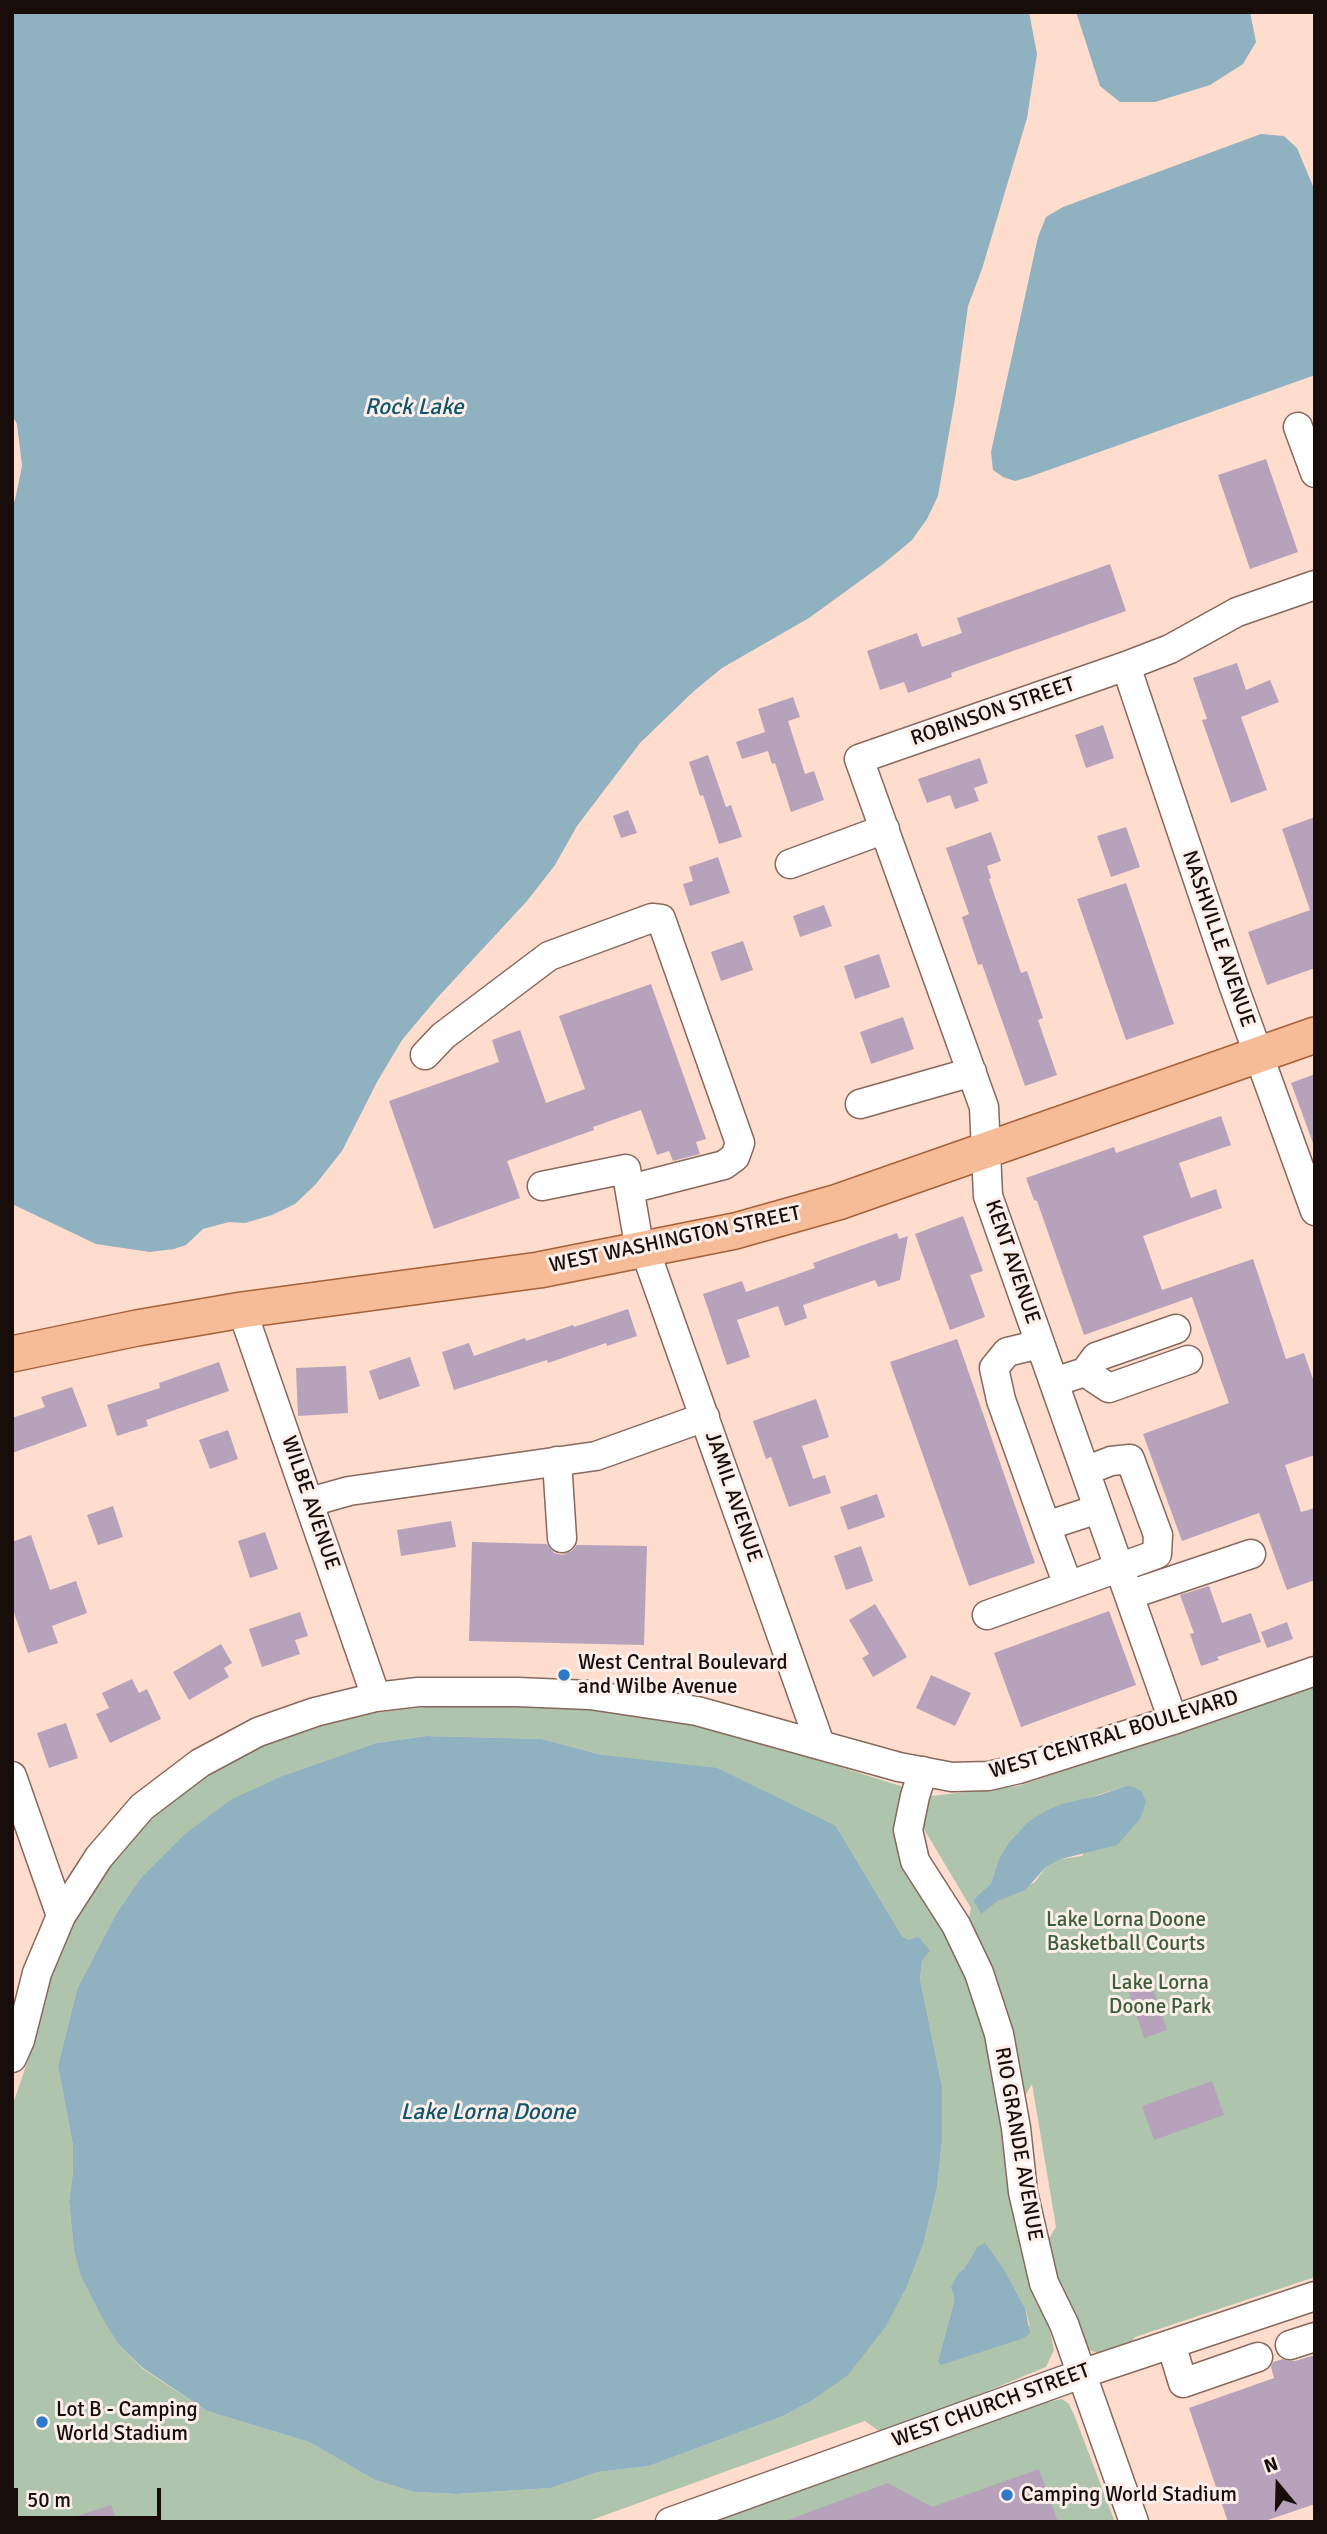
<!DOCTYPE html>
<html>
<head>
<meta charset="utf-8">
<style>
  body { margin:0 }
  #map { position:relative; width:1327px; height:2534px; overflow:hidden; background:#fedcce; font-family:Signika,sans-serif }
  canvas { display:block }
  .frame { position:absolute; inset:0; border:14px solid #180d09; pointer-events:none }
  .north { position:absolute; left:1243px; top:2450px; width:70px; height:70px; -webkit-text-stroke:5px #fceee8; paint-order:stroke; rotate:341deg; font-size:19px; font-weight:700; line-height:28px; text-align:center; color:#180d09 }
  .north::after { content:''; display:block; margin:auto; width:24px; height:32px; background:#180d09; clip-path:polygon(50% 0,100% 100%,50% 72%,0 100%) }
  .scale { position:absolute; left:14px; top:2488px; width:147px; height:32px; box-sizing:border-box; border:4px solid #180d09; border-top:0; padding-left:9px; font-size:21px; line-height:24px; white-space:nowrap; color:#180d09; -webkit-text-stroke:5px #fceee8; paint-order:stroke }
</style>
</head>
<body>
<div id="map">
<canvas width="1327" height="2534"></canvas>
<div class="frame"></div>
<div class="north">N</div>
<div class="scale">50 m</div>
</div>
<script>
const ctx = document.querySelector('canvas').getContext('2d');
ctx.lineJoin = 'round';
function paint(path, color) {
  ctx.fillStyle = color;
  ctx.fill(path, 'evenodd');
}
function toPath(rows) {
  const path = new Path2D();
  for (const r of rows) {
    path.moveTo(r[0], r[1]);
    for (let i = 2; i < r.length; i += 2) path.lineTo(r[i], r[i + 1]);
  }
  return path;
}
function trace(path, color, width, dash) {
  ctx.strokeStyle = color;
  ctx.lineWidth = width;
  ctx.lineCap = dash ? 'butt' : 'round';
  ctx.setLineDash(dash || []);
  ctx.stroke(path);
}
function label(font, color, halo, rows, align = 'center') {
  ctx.font = font + ' Signika,sans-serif';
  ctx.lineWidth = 6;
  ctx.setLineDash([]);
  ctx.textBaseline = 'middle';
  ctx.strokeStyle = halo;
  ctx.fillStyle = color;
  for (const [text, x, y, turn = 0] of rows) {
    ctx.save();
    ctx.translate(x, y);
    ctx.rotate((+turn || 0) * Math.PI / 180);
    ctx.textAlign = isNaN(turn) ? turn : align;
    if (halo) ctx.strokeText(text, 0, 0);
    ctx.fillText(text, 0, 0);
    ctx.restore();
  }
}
paint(toPath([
  [1315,1687,1315,2277,1135,2337,1130,2346,1101,2354,1086,2349,1043,2248,1056,2227,1032,2084,1021,2103,966,1932,971,1908,924,1829,918,1845,920,1806,931,1796,1018,1786],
  [1126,1786,1082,1856,1061,1859,1046,1867,1035,1882,998,1901,981,1913,973,1900,991,1883,999,1859,1082,1800],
  [434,1706,530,1707,636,1712,748,1738,907,1788,944,1926,986,2025,1054,2350,1046,2367,883,2434,865,2421,586,2522,12,2522,12,2107,28,2060,48,1976,77,1912,127,1840,189,1787,252,1750,321,1725,375,1713],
  [427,1736,542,1739,602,1755,836,1826,902,1936,909,1940,918,1936,929,1951,922,1961,920,1979,942,2086,942,2141,937,2188,923,2245,908,2284,811,2401,783,2416,649,2466,598,2472,551,2488,456,2494,414,2492,375,2480,309,2442,207,2411,143,2369,120,2346,74,2250,69,2202,73,2172,73,2146,58,2066,77,1989,116,1914,140,1879,285,1775,376,1743],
  [977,2247,1005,2271,1025,2308,1030,2326,938,2361,953,2306,954,2295,952,2286,958,2273,964,2269],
  [1062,2399,1069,2404,1075,2417,1115,2522,694,2522,951,2432,1001,2418,1039,2404]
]), '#aec4ac');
paint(toPath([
  [12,12,1029,12,1037,54,1027,118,982,269,968,306,956,393,938,496,927,519,912,540,882,565,809,618,722,668,694,691,640,743,577,826,555,865,527,901,438,997,402,1040,377,1082,342,1151,315,1185,295,1204,272,1215,245,1223,229,1222,203,1229,186,1245,174,1249,150,1252,96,1244,12,1204,12,505,15,500,22,466,17,424,12,415],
  [1076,12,1250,12,1256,42,1243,64,1210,85,1155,102,1120,102,1100,86],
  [1261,134,1284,136,1297,148,1315,191,1315,375,1029,477,1015,481,1003,477,993,470,991,452,1038,237,1046,217,1063,207],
  [427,1736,542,1739,602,1755,717,1768,836,1826,902,1936,909,1940,918,1936,930,1951,922,1961,920,1979,942,2086,942,2141,937,2188,923,2245,908,2284,886,2326,848,2375,811,2401,783,2416,649,2466,598,2472,551,2488,456,2494,414,2492,375,2480,309,2442,207,2411,143,2368,120,2346,104,2321,81,2276,74,2250,69,2202,73,2172,73,2146,58,2066,77,1989,116,1914,140,1879,185,1834,232,1799,285,1775,376,1743],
  [1126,1786,1134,1787,1142,1792,1146,1802,1140,1819,1117,1845,1061,1859,1046,1867,1025,1890,998,1901,981,1914,973,1900,991,1883,999,1859,1009,1843,1027,1823,1045,1811,1062,1804,1100,1795],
  [985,2243,1005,2271,1025,2308,1030,2333,1024,2338,941,2365,938,2361,953,2306,954,2295,951,2287,958,2273,964,2269,977,2247]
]), '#8fb1c0');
paint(toPath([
  [1266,459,1298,552,1250,569,1218,475],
  [1110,564,1126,611,951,673,952,677,908,693,904,682,880,690,867,651,917,633,922,647,962,633,957,618],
  [1237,663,1246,690,1270,680,1279,702,1241,717,1267,790,1231,803,1202,720,1207,719,1193,678],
  [793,697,800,717,788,721,805,774,814,771,824,800,791,812,775,763,772,764,768,751,742,759,736,742,765,732,758,709],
  [1103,725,1114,758,1086,768,1075,735],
  [708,755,726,807,731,805,742,837,719,844,703,795,700,796,689,762],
  [980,758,988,783,974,788,979,801,955,809,950,795,927,803,918,779],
  [628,810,637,833,621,838,613,816],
  [1315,817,1315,968,1267,985,1248,932,1310,910,1282,829],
  [1126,827,1140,867,1111,877,1097,836],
  [991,832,1001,861,987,866,991,878,989,879,1021,973,1027,971,1043,1018,1038,1020,1057,1075,1025,1086,982,964,978,965,962,917,969,914,946,848],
  [718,857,730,893,690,906,683,884,693,881,689,867],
  [1126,883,1174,1024,1126,1040,1077,899],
  [824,905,832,926,800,937,793,916],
  [743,941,753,970,721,981,711,952],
  [879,954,890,987,855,999,844,966],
  [651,984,706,1139,696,1142,700,1154,673,1161,669,1151,657,1155,641,1110,593,1127,594,1130,507,1161,520,1198,434,1229,389,1101,499,1062,492,1040,520,1030,546,1103,585,1089,559,1016],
  [903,1017,914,1049,871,1064,860,1032],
  [1315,1074,1315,1143,1313,1143,1291,1083],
  [1221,1116,1231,1145,1179,1163,1191,1198,1216,1189,1222,1208,1143,1236,1162,1290,1253,1259,1286,1359,1304,1353,1315,1385,1315,1455,1285,1465,1301,1512,1315,1508,1315,1580,1287,1590,1259,1513,1182,1541,1143,1434,1229,1403,1192,1297,1084,1335,1037,1201,1034,1200,1026,1178,1114,1147,1116,1153],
  [963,1216,983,1271,970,1275,985,1317,950,1330,915,1234],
  [897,1233,899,1239,908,1236,900,1280,878,1287,875,1280,803,1305,807,1318,785,1326,778,1306,737,1320,750,1357,727,1365,703,1294,742,1281,746,1292,815,1268,813,1263],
  [628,1309,637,1336,607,1346,606,1343,548,1363,547,1360,454,1390,442,1352,469,1343,474,1356,525,1338,526,1341,573,1325,574,1327],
  [957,1339,1035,1563,969,1586,890,1362],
  [410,1357,420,1386,379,1400,369,1371],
  [219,1362,229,1391,146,1420,148,1426,117,1436,107,1405,160,1388,159,1383],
  [346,1366,348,1413,298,1416,296,1368],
  [72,1387,87,1426,12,1453,12,1418,45,1407,41,1397],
  [816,1399,829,1437,802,1446,813,1479,825,1475,831,1493,789,1507,771,1457,766,1459,753,1421],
  [228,1430,238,1459,210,1469,199,1440],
  [877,1494,885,1517,848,1530,840,1507],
  [113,1506,123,1537,98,1545,87,1515],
  [451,1521,456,1547,401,1556,397,1530],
  [265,1532,278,1569,250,1578,238,1541],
  [31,1535,50,1590,76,1581,87,1613,52,1626,58,1643,28,1653,12,1607,12,1542],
  [472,1542,547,1544,554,1553,562,1555,572,1551,577,1545,647,1546,644,1645,469,1641],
  [861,1546,873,1581,846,1590,834,1556],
  [1209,1586,1222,1623,1251,1613,1261,1642,1217,1657,1219,1660,1201,1666,1190,1634,1194,1633,1180,1595],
  [875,1604,907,1657,873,1677,862,1658,869,1654,849,1620],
  [1109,1611,1136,1685,1021,1727,994,1653],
  [300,1612,308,1636,295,1640,300,1654,262,1667,249,1629],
  [1287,1622,1293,1639,1267,1648,1261,1632],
  [221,1644,232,1663,224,1668,229,1677,189,1700,173,1672],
  [931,1675,971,1693,955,1726,916,1708],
  [132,1679,139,1693,147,1689,161,1719,110,1743,96,1714,109,1708,102,1693],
  [66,1723,78,1758,49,1768,37,1733],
  [1150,1980,1167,2030,1144,2038,1127,1987],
  [1212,2081,1224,2115,1154,2140,1142,2106],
  [1315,2355,1315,2504,1262,2522,1228,2522,1189,2408,1274,2378,1271,2367,1273,2362,1283,2359,1295,2361],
  [1039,2469,1058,2522,788,2522,788,2520,888,2483,932,2507],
  [111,2505,117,2522,69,2522,68,2519]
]), '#b6a2bb');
const minor = toPath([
  [1298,427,1315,473],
  [1126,666,1234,987,1315,1211],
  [790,864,885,829],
  [425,1055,443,1036,549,956,652,918,661,919,740,1143,735,1157,724,1165,630,1189],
  [860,1104,972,1072],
  [542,1186,626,1169,640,1251],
  [645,1250,820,1744],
  [242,1310,376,1697],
  [1040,1344,1007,1352,994,1368,1001,1400,1046,1526,1098,1509],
  [1085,1372,1109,1388,1188,1360],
  [1054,1382,1085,1372,1096,1357,1176,1329],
  [557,1461,562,1538],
  [310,1502,349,1491,596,1456,705,1417],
  [1046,1526,1068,1585],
  [1129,1595,1251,1554],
  [987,1615,1157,1554,1158,1535,1130,1459,1111,1461,1085,1471],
  [1173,1720,988,1196,984,1107,859,759,1126,666,1170,649,1237,612,1315,585],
  [923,1771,915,1796,908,1830,915,1861,956,1925,979,1973,999,2034,1016,2128,1023,2192,1044,2283,1064,2324,1134,2522],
  [12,1776,61,1916],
  [12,2058,20,2040,37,1973,61,1916,99,1857,142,1807,200,1763,258,1732,315,1712,376,1697,418,1692,517,1692,590,1695,697,1711,899,1767,952,1777,988,1776,1019,1769,1173,1720,1315,1671],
  [1171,2344,1183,2383,1258,2357],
  [1290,2345,1315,2337],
  [670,2522,1081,2374,1315,2296]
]);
const major = toPath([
  [12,1354,137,1328,242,1310,539,1270,735,1231,838,1202,1315,1035]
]);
trace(minor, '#86685c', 31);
trace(major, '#a46138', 38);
trace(minor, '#fff', 28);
trace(major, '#f6bb97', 35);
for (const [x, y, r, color] of [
  [564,1675,7,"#2e79c9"],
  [42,2422,7,"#2e79c9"],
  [1007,2495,7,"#2e79c9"]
]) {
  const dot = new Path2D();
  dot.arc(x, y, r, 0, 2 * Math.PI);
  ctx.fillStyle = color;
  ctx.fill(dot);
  trace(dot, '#fceee8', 2.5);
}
label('21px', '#180d09', '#fceee8', [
  ["ROBINSON STREET",993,712,-19],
  ["NASHVILLE AVENUE",1218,939,71],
  ["WEST WASHINGTON STREET",675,1240,-12],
  ["KENT AVENUE",1012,1262,71],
  ["JAMIL AVENUE",733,1497,71],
  ["WILBE AVENUE",310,1503,71],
  ["WEST CENTRAL BOULEVARD",1114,1735,-17],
  ["RIO GRANDE AVENUE",1018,2144,80],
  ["WEST CHURCH STREET",991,2406,-20]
]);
label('21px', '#180d09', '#fceee8', [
  ["West Central Boulevard",578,1663],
  ["and Wilbe Avenue",578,1687],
  ["Lot B - Camping",56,2410],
  ["World Stadium",56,2434],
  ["Camping World Stadium",1021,2495]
], 'left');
label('21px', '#3b5f3a', '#fceee8', [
  ["Lake Lorna Doone",1126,1920],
  ["Basketball Courts",1126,1944],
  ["Lake Lorna",1160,1983],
  ["Doone Park",1160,2007]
]);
label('italic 23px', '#10556b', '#fceee8', [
  ["Rock Lake",414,408],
  ["Lake Lorna Doone",488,2113]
]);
</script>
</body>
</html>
